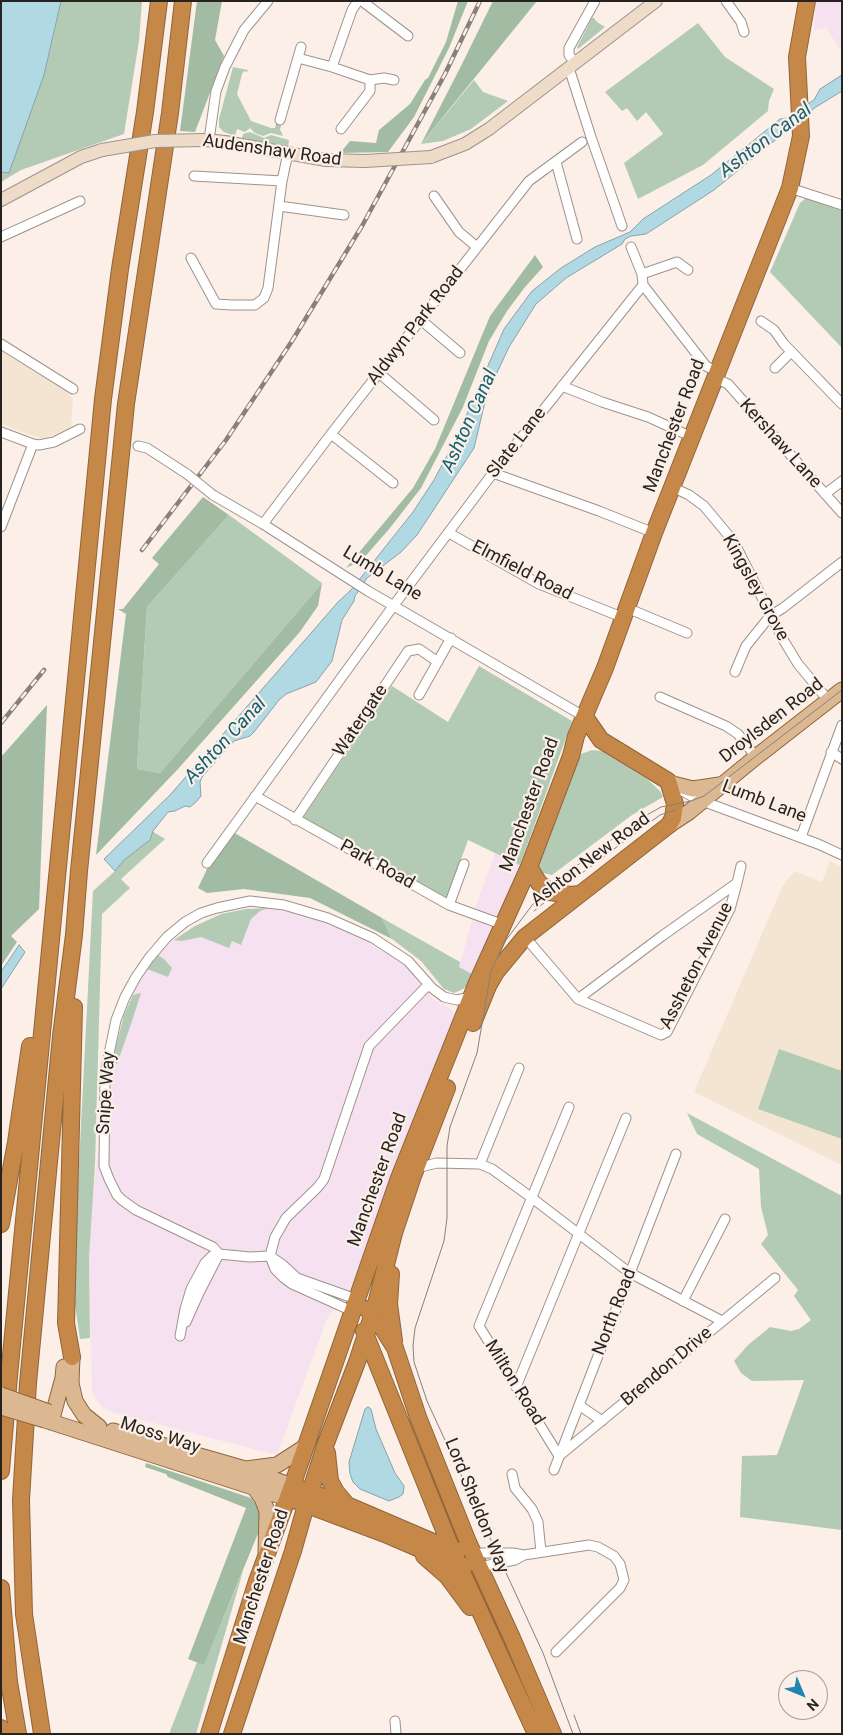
<!DOCTYPE html>
<html>
<head>
<meta charset="utf-8">
<style>
  body { margin:0 }
  #map { position:relative; width:843px; height:1735px; overflow:hidden; background:#fbefe7; font-family:Roboto,sans-serif }
  canvas { display:block }
  .frame { position:absolute; inset:0; border:2px solid #272320; pointer-events:none }
  .north { position:absolute; left:778px; top:1670px; width:50px; height:50px; box-sizing:border-box; background:#fbefe7; border:1px solid #a69d97; border-radius:50%; rotate:135deg; font-size:14px; font-weight:700; line-height:20px; text-align:center; color:#272320 }
  .north::after { content:''; display:block; margin:auto; width:18px; height:22px; background:#1f86af; clip-path:polygon(50% 0,100% 100%,50% 72%,0 100%) }
</style>
</head>
<body>
<div id="map">
<canvas width="843" height="1735"></canvas>
<div class="frame"></div>
<div class="north">N</div>
</div>
<script>
const ctx = document.querySelector('canvas').getContext('2d');
ctx.lineJoin = 'round';
function paint(path, color) {
  ctx.fillStyle = color;
  ctx.fill(path, 'evenodd');
}
function toPath(rows) {
  const path = new Path2D();
  for (const r of rows) {
    path.moveTo(r[0], r[1]);
    for (let i = 2; i < r.length; i += 2) path.lineTo(r[i], r[i + 1]);
  }
  return path;
}
function trace(path, color, width, dash) {
  ctx.strokeStyle = color;
  ctx.lineWidth = width;
  ctx.lineCap = dash ? 'butt' : 'round';
  ctx.setLineDash(dash || []);
  ctx.stroke(path);
}
function label(font, color, halo, rows, align = 'center') {
  ctx.font = font + ' Roboto,sans-serif';
  ctx.lineWidth = 4.5;
  ctx.setLineDash([]);
  ctx.textBaseline = 'middle';
  ctx.strokeStyle = halo;
  ctx.fillStyle = color;
  for (const [text, x, y, turn = 0] of rows) {
    ctx.save();
    ctx.translate(x, y);
    ctx.rotate((+turn || 0) * Math.PI / 180);
    ctx.textAlign = isNaN(turn) ? turn : align;
    if (halo) ctx.strokeText(text, 0, 0);
    ctx.fillText(text, 0, 0);
    ctx.restore();
  }
}
paint(toPath([
  [816,1,842,1,842,52,826,28,814,30],
  [495,853,520,865,474,975,459,967,477,903],
  [269,908,305,915,363,939,407,967,432,998,448,1007,457,1015,458,1022,348,1294,328,1316,277,1455,111,1412,101,1406,92,1392,89,1257,91,1211,106,1085,124,1015,135,991,147,969,158,955,172,941,185,932,221,914,246,909]
]), '#f5e1f0');
paint(toPath([
  [1,349,62,387,73,399,71,428,42,439,1,424],
  [830,861,842,867,842,1165,694,1092,782,887,794,871,822,882]
]), '#f3e5d2');
paint(toPath([
  [61,1,142,1,139,41,124,134,21,170,1,182,1,172,8,173,44,75],
  [592,18,594,18,597,22,605,27,578,49,577,47],
  [698,23,725,57,774,89,769,101,768,111,703,165,638,199,624,163,663,134,646,112,637,121,627,108,622,111,605,92],
  [233,67,248,70,247,72,244,71,242,74,237,94,251,121,271,128,275,128,277,121,282,123,280,129,283,136,271,133,263,136,255,133,250,128,245,132,237,129,235,136,224,132,219,127,219,119],
  [474,80,483,92,508,101,471,129,443,141,421,144],
  [250,132,264,138,271,135,289,140,288,148,242,138,243,134],
  [806,198,842,211,842,348,770,272,800,203],
  [229,515,322,583,160,773,137,769,147,607],
  [479,666,572,721,520,865,468,840,447,898,302,819,392,686,448,722],
  [592,750,602,751,647,779,660,791,663,797,632,815,552,875,543,873,536,865,574,761,581,754],
  [152,831,165,839,121,879,130,888,102,914,95,1164,89,1257,90,1338,80,1339,75,1305,76,1222,93,891,115,871,124,860,150,840],
  [269,908,260,911,251,919,241,945,232,941,229,948,201,937,182,941,174,940,195,926,221,914,246,909],
  [382,918,460,962,459,967,474,975,471,982,463,989,454,993,444,989,421,961,392,939],
  [158,955,164,959,172,968,168,977,147,969],
  [141,993,130,1027,117,1064,112,1062,124,1015,133,995],
  [779,1049,842,1071,842,1139,758,1109],
  [687,1113,842,1196,842,1530,740,1517,742,1456,777,1455,804,1380,752,1381,741,1373,734,1361,748,1345,770,1327,791,1331,799,1329,811,1320,794,1296,798,1290,761,1244,768,1235,761,1207,759,1169,697,1134],
  [243,1571,196,1734,169,1734,197,1662,204,1664]
]), '#b3cbb4');
paint(toPath([
  [197,1,222,1,215,40,224,56,195,132,180,131],
  [458,1,468,1,449,48,414,117,388,152,340,153,350,141,376,143,379,130,410,104,425,80,428,78,446,42],
  [493,1,537,1,421,144,461,66],
  [535,255,543,267,525,287,507,311,489,341,463,407,421,488,390,528,362,560,346,568,413,488,435,449,490,316],
  [203,497,229,515,147,607,137,769,160,773,322,583,318,606,299,633,178,769,96,855,126,614,118,609,123,609,159,564,152,558],
  [47,705,39,909,11,936,17,942,1,966,1,757],
  [233,832,382,918,392,939,310,898,244,889,207,893,198,888,208,867],
  [146,1463,251,1498,259,1508,259,1531,204,1665,188,1659,246,1508,168,1477,166,1474,145,1467]
]), '#a2bca3');
const water = toPath([
  [1,1,61,1,44,75,9,173,1,172,1,1],
  [842,75,842,91,816,107,786,130,783,134,714,190,646,234,631,236,625,239,622,244,566,278,536,304,509,347,494,379,484,406,474,448,417,535,401,552,367,578,355,596,354,601,342,620,332,661,316,682,286,694,279,700,254,732,250,736,234,741,202,777,200,782,201,796,196,802,190,807,185,806,175,811,168,812,153,831,150,840,124,860,115,871,104,859,170,795,338,602,351,590,413,512,434,480,457,437,504,329,532,291,561,268,595,247,630,232,643,219,711,175,780,119,787,118,814,100,820,89,842,75],
  [19,945,25,952,1,989,1,972,19,945],
  [368,1407,371,1409,376,1429,395,1473,404,1486,403,1494,399,1497,389,1501,360,1489,353,1482,350,1474,349,1462,365,1409,368,1407]
]);
paint(water, '#b0d9e4');
trace(water, '#87a2a9', 1);
const street = toPath([
  [362,1,408,36],
  [726,1,741,22,744,32],
  [298,58,332,67],
  [575,63,569,55,569,48,595,1],
  [569,68,591,137,622,226],
  [370,80,384,78,394,80],
  [280,120,301,47],
  [341,129,370,91,370,80,332,67,352,10,358,1],
  [209,140,216,91,225,67,244,30,268,1],
  [556,162,577,239],
  [194,176,282,181],
  [790,188,842,205],
  [434,196,459,232,477,247],
  [279,206,344,215],
  [1,237,80,201],
  [631,247,642,274,643,285,706,366,718,372],
  [191,258,216,304,232,305,255,305,264,298,268,288,282,181,288,153],
  [642,274,677,262,688,270],
  [421,320,460,353],
  [761,321,774,330,784,344,842,404],
  [1,344,73,389],
  [775,368,791,352],
  [379,373,434,420],
  [715,378,728,384,842,513],
  [562,386,602,402,648,417,692,437],
  [1,432,33,444,39,445,54,442,80,429],
  [331,434,393,483],
  [138,446,147,448,187,474],
  [493,473,599,511,654,533],
  [672,487,689,495,704,506,734,542,784,641,798,664,828,700],
  [825,494,842,481],
  [213,495,263,524,368,591,585,717],
  [263,524,331,434,529,181,582,142],
  [1,527,33,444],
  [449,533,539,584,624,618],
  [627,608,687,633],
  [735,672,746,646,770,616,783,608,842,562],
  [419,695,451,638],
  [660,697,726,726,738,734,756,757],
  [831,752,842,759],
  [680,790,697,799,818,844,842,855],
  [255,796,449,905,504,925],
  [295,820,408,651,419,649,438,662],
  [801,837,842,725],
  [207,863,394,605,493,473,643,285],
  [737,883,741,866],
  [449,905,464,864],
  [525,937,578,999,661,1035,667,1032,730,909,737,883,662,936,578,999],
  [569,1107,479,1326,559,1456,775,1278],
  [480,1164,519,1068],
  [416,1168,437,1163,480,1164,492,1169,532,1198,630,1273,722,1321],
  [219,1254,213,1247,136,1210,122,1200,117,1195,109,1179,104,1166,105,1073,116,1020,125,997,136,977,149,958,167,937,185,922,201,913,217,908,250,901,284,905,328,918,373,938,408,961,432,988,444,997,457,1000,471,997],
  [270,1256,275,1237,286,1218,318,1187,324,1179,369,1046,428,985],
  [270,1256,275,1269,284,1278,292,1284,352,1311],
  [683,1301,725,1219],
  [186,1322,199,1293,219,1254],
  [180,1336,185,1309,191,1289,205,1263,212,1256,219,1254,250,1257,270,1256,283,1265,297,1278,356,1299],
  [516,1387,626,1118],
  [579,1405,602,1421],
  [554,1470,676,1154],
  [512,1474,515,1488,532,1509,538,1522,541,1552],
  [473,1553,513,1553,524,1555],
  [479,1567,515,1560,524,1555,589,1545,598,1547,614,1556,620,1564,624,1580,620,1588,556,1652],
  [395,1721,396,1734]
]);
const secondary = toPath([
  [204,140,225,142,326,160,365,161],
  [431,157,465,144,489,129,656,1],
  [1,200,81,157,102,150]
]);
const primary = toPath([
  [668,781,673,784,693,789,719,785],
  [669,825,689,812,756,757,842,690],
  [72,1357,71,1383,75,1401,84,1415,99,1427],
  [45,1420,287,1498],
  [51,1422,63,1378,64,1367],
  [113,1431,245,1469,292,1486],
  [246,1469,277,1465,305,1447],
  [254,1487,262,1498,267,1511,266,1552]
]);
const highway = toPath([
  [529,867,539,883,550,892,570,895,580,894],
  [473,1023,488,986,496,972,525,937,669,825,673,818,675,804,668,781,601,740,585,717],
  [1,1224,16,1142,30,1046],
  [391,1274,389,1304,394,1341],
  [367,1309,378,1321,395,1348,418,1417,468,1542,512,1638,553,1734],
  [364,1331,452,1550,536,1734],
  [72,1357,66,1323,74,1007],
  [327,1453,330,1481,336,1492,347,1505],
  [1,1471,9,1376,103,399,120,269,145,112,159,1],
  [300,1489,347,1505,452,1550,458,1551],
  [297,1501,385,1534,443,1559,465,1566],
  [424,1556,447,1576,470,1607],
  [1,1588,9,1682,18,1734],
  [1,1728,2,1734],
  [42,1734,24,1614,21,1500,28,1383,61,1036,74,935,79,871,126,404,170,113,183,1],
  [209,1734,257,1581,292,1486,399,1178,476,985,529,867,571,756,576,736,605,668,654,533,790,188,801,136,797,57,807,1],
  [232,1734,293,1551,306,1505,326,1443,357,1362,376,1304,394,1233,413,1176,447,1088]
]);
trace(street, '#9e938b', 11);
trace(secondary, '#9e938b', 14);
trace(primary, '#8e653b', 17);
trace(highway, '#8e653b', 18);
trace(street, '#fff', 9);
trace(secondary, '#eedbc8', 12);
trace(primary, '#dcb892', 15);
trace(highway, '#c58849', 16);
trace(toPath([
  [534,911,562,888,638,831,660,815,676,810],
  [574,1715,581,1734],
  [573,1734,543,1653,427,1401,414,1362,413,1346,415,1328,444,1241,447,1218,447,1146,450,1127,477,1053,491,971,506,940,533,904,555,882,638,820,661,807,691,801,704,796,842,690]
]), '#88807b', 1);
const rail = toPath([
  [142,550,226,440,292,341,362,226,445,74,480,1],
  [1,723,44,670]
]);
trace(rail, '#88807b', 4.5);
trace(rail, '#fbefe7', 2.5, [8]);
const streetBridge = toPath([
  [187,474,213,495]
]);
const secondaryBridge = toPath([
  [102,150,155,141,204,140],
  [365,161,431,157]
]);
const primaryBridge = toPath([
  [1,1395,49,1412],
  [1,1407,45,1420]
]);
trace(streetBridge, '#9e938b', 11, []);
trace(secondaryBridge, '#9e938b', 14, []);
trace(primaryBridge, '#8e653b', 17, []);
trace(streetBridge, '#fff', 9);
trace(secondaryBridge, '#eedbc8', 12);
trace(primaryBridge, '#dcb892', 15);
label('18px', '#272320', '#fbefe7', [
  ["Audenshaw Road",272,151,8],
  ["Aldwyn Park Road",416,326,-52],
  ["Manchester Road",675,426,-69],
  ["Slate Lane",517,443,-52],
  ["Kershaw Lane",780,444,48],
  ["Elmfield Road",522,571,27],
  ["Lumb Lane",382,574,31],
  ["Kingsley Grove",755,588,61],
  ["Watergate",361,721,-56],
  ["Droylsden Road",772,721,-38],
  ["Lumb Lane",764,802,21],
  ["Manchester Road",530,805,-70],
  ["Ashton New Road",591,860,-37],
  ["Park Road",377,865,29],
  ["Assheton Avenue",697,966,-63],
  ["Snipe Way",107,1093,-86],
  ["Manchester Road",378,1180,-70],
  ["North Road",615,1312,-69],
  ["Brendon Drive",667,1367,-40],
  ["Milton Road",514,1383,58],
  ["Moss Way",160,1436,18],
  ["Lord Sheldon Way",476,1506,68],
  ["Manchester Road",262,1577,-72]
]);
label('italic 19px', '#126171', '#fbefe7', [
  ["Ashton Canal",766,141,-37],
  ["Ashton Canal",470,421,-66],
  ["Ashton Canal",226,741,-47]
]);
</script>
</body>
</html>
